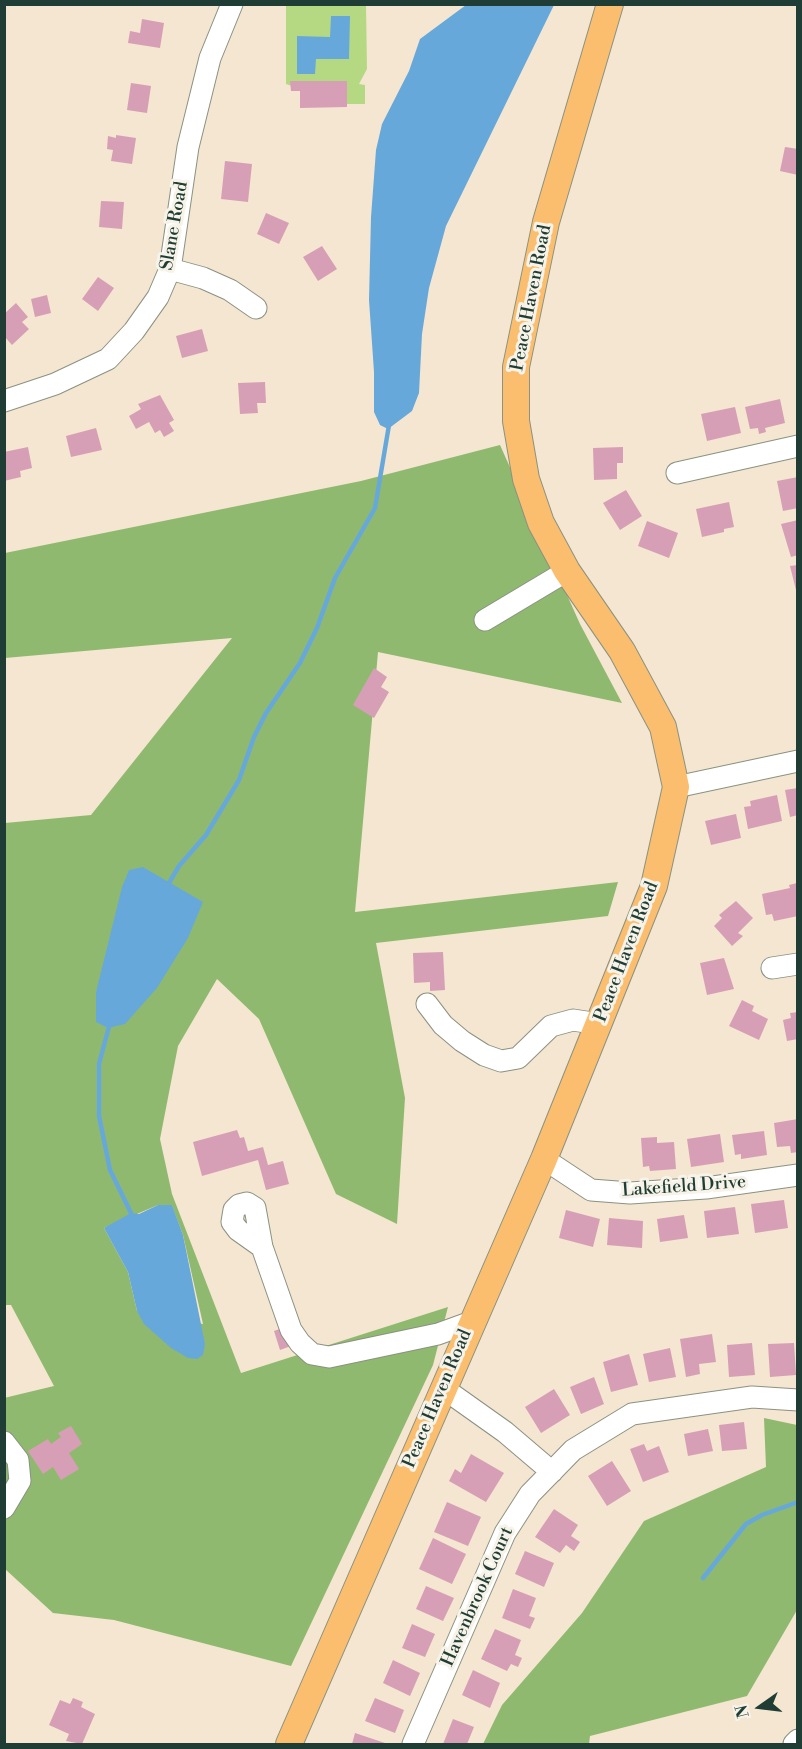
<!DOCTYPE html>
<html>
<head>
<meta charset="utf-8">
<style>
  body { margin:0 }
  #map { position:relative; width:802px; height:1749px; overflow:hidden; background:#f4e6d0; font-family:"Libre Bodoni",serif }
  canvas { display:block }
  .frame { position:absolute; inset:0; border:6px solid #1f3d34; pointer-events:none }
  .north { position:absolute; left:730px; top:1677px; width:60px; height:60px; -webkit-text-stroke:4px #f7f3e8; paint-order:stroke; rotate:256deg; font-size:16px; font-weight:700; line-height:24px; text-align:center; color:#1f3d34 }
  .north::after { content:''; display:block; margin:auto; width:21px; height:27px; background:#1f3d34; clip-path:polygon(50% 0,100% 100%,50% 72%,0 100%) }
</style>
</head>
<body>
<div id="map">
<canvas width="802" height="1749"></canvas>
<div class="frame"></div>
<div class="north">N</div>
</div>
<script>
const ctx = document.querySelector('canvas').getContext('2d');
ctx.lineJoin = 'round';
function paint(path, color) {
  ctx.fillStyle = color;
  ctx.fill(path, 'evenodd');
}
function toPath(rows) {
  const path = new Path2D();
  for (const r of rows) {
    path.moveTo(r[0], r[1]);
    for (let i = 2; i < r.length; i += 2) path.lineTo(r[i], r[i + 1]);
  }
  return path;
}
function trace(path, color, width, dash) {
  ctx.strokeStyle = color;
  ctx.lineWidth = width;
  ctx.lineCap = dash ? 'butt' : 'round';
  ctx.setLineDash(dash || []);
  ctx.stroke(path);
}
function label(font, color, halo, rows, align = 'center') {
  ctx.font = font + ' "Libre Bodoni",serif';
  ctx.lineWidth = 6;
  ctx.setLineDash([]);
  ctx.textBaseline = 'middle';
  ctx.strokeStyle = halo;
  ctx.fillStyle = color;
  for (const [text, x, y, turn = 0] of rows) {
    ctx.save();
    ctx.translate(x, y);
    ctx.rotate((+turn || 0) * Math.PI / 180);
    ctx.textAlign = isNaN(turn) ? turn : align;
    if (halo) ctx.strokeText(text, 0, 0);
    ctx.fillText(text, 0, 0);
    ctx.restore();
  }
}
paint(toPath([
  [286,5,366,5,367,69,359,84,365,85,365,104,347,104,286,84]
]), '#b5d982');
paint(toPath([
  [500,445,580,624,622,703,378,652,355,912,618,882,608,916,376,943,405,1098,397,1224,336,1194,259,1019,217,979,178,1046,160,1139,172,1194,241,1373,448,1307,433,1365,291,1666,114,1620,53,1613,5,1569,4,1398,54,1386,11,1305,5,1305,5,823,91,815,232,638,5,658,5,553,361,481],
  [143,868,168,883,96,992,101,981],
  [158,1205,172,1206,183,1235,203,1324,137,1311,128,1272,104,1228],
  [764,1418,797,1425,797,1610,747,1696,590,1736,589,1744,483,1744,502,1705,582,1613,644,1521,766,1467]
]), '#90b970');
paint(toPath([
  [466,5,554,5,446,226,429,288,422,334,419,393,412,411,388,429,380,425,374,412,374,372,369,300,371,217,376,150,382,124,409,71,420,39],
  [331,16,350,16,349,59,316,59,315,74,297,74,297,36,330,37],
  [143,867,203,902,188,938,157,988,125,1024,108,1028,96,1022,96,992,122,887,129,870],
  [158,1205,172,1205,183,1235,205,1344,203,1355,197,1359,188,1358,171,1348,144,1324,137,1311,128,1272,104,1228,131,1213,139,1214]
]), '#67a8db');
trace(toPath([
  [166,888,179,866,206,835,239,780,254,737,266,713,300,663,317,628,335,578,375,508,389,425],
  [110,1023,99,1064,99,1116,110,1170,131,1213],
  [703,1578,746,1524,762,1515,798,1502]
]), '#67a8db', 4.5);
paint(toPath([
  [142,19,164,23,160,48,128,43,130,31,140,33],
  [290,81,347,81,347,107,300,108,300,91,291,91],
  [131,83,151,86,147,113,127,110],
  [116,135,136,138,132,164,111,161,113,150,107,149,108,136,116,138],
  [785,147,798,149,798,175,780,171],
  [225,161,252,164,248,202,221,199],
  [101,201,124,202,122,229,99,227],
  [266,213,289,223,279,244,257,234],
  [322,246,337,269,318,281,303,257],
  [98,277,114,288,98,311,82,299],
  [47,295,51,313,35,317,31,299],
  [16,303,28,317,22,322,29,329,12,345,4,336,4,314],
  [202,329,208,351,182,358,176,336],
  [265,382,266,403,257,403,258,413,240,414,238,383],
  [160,395,174,420,169,423,174,431,164,437,160,430,155,433,149,422,136,429,129,416,141,409,138,404],
  [780,399,785,423,765,428,766,432,759,434,758,428,750,429,745,407],
  [735,407,741,433,707,441,701,414],
  [96,428,102,450,71,457,66,436],
  [28,447,32,468,20,471,21,477,4,481,4,452],
  [623,447,623,463,617,463,617,479,594,480,593,448],
  [798,477,798,508,783,511,777,481],
  [626,490,642,516,620,530,603,503],
  [729,502,734,527,724,529,724,532,702,537,696,509],
  [798,520,798,555,791,557,781,524],
  [647,521,678,533,669,558,638,546],
  [798,565,798,594,797,594,790,566],
  [374,668,387,677,381,687,389,692,374,718,353,705],
  [798,788,798,815,790,817,785,790],
  [777,795,782,821,748,829,744,807,751,806,750,801],
  [736,814,741,838,711,845,705,821],
  [797,883,798,916,774,921,772,914,766,915,762,894,790,888,789,885],
  [736,901,753,918,738,933,743,936,732,946,714,926,722,918,719,915],
  [443,952,445,990,430,991,430,982,414,983,413,953],
  [724,958,734,989,707,995,700,963],
  [742,1000,754,1006,752,1011,768,1019,759,1040,729,1026],
  [798,1012,798,1039,787,1041,783,1020,791,1018,790,1013],
  [798,1119,798,1152,791,1153,790,1146,777,1147,774,1123],
  [237,1130,240,1138,244,1137,248,1151,263,1147,268,1165,283,1161,289,1184,266,1190,258,1160,202,1176,193,1142],
  [764,1131,767,1155,741,1159,741,1154,735,1155,732,1135],
  [720,1134,724,1162,691,1167,687,1139],
  [657,1137,657,1143,674,1142,676,1169,650,1171,649,1166,643,1167,641,1138],
  [784,1200,788,1228,755,1233,751,1204],
  [735,1207,739,1234,707,1238,704,1211],
  [566,1210,600,1219,593,1247,559,1238],
  [684,1215,688,1238,660,1242,657,1219],
  [609,1218,643,1221,642,1248,607,1245],
  [285,1327,291,1346,280,1350,274,1331],
  [712,1334,716,1362,699,1364,700,1374,686,1377,680,1339],
  [752,1343,755,1375,729,1377,727,1345],
  [794,1343,796,1375,770,1377,768,1344],
  [670,1348,676,1377,649,1382,643,1354],
  [629,1354,638,1385,611,1392,603,1362],
  [594,1377,604,1404,581,1414,570,1387],
  [554,1389,570,1415,541,1433,525,1407],
  [744,1422,747,1449,722,1451,719,1425],
  [71,1426,82,1444,69,1453,79,1469,61,1480,53,1467,43,1474,28,1451,48,1439,51,1444,61,1437,58,1433],
  [708,1429,713,1451,688,1456,684,1434],
  [644,1444,647,1451,659,1446,669,1472,643,1482,630,1449],
  [471,1454,504,1473,486,1502,449,1481,455,1469,461,1473],
  [612,1461,631,1491,607,1506,588,1476],
  [447,1502,481,1517,468,1546,434,1532],
  [554,1509,578,1525,571,1536,580,1542,574,1551,566,1545,560,1553,535,1537],
  [433,1538,466,1554,452,1584,419,1569],
  [525,1551,554,1563,544,1587,515,1574],
  [426,1586,454,1598,443,1621,416,1609],
  [513,1589,536,1598,529,1616,535,1618,530,1629,502,1618],
  [412,1624,435,1634,425,1657,402,1648],
  [495,1629,521,1640,515,1655,522,1658,518,1667,511,1664,507,1671,481,1659],
  [393,1660,420,1673,410,1696,383,1683],
  [473,1670,500,1683,490,1708,462,1695],
  [73,1698,83,1702,81,1707,95,1714,82,1744,66,1741,69,1734,49,1725,60,1700,70,1704],
  [375,1698,404,1710,395,1733,365,1721],
  [453,1719,474,1727,467,1744,443,1744],
  [355,1733,388,1744,352,1744]
]), '#d79fb6');
const minor = toPath([
  [170,269,203,278,230,290,256,308],
  [4,401,55,384,108,359,134,331,158,297,170,269,188,147,210,58,232,4],
  [677,473,798,446],
  [485,620,567,571],
  [676,787,798,761],
  [772,968,798,964],
  [427,1004,443,1025,462,1041,484,1055,501,1061,518,1058,551,1026,573,1020,599,1024],
  [544,1159,591,1190,630,1193,706,1188,798,1175],
  [262,1247,255,1208,247,1203,239,1205,234,1210,232,1222,238,1230,262,1247,291,1330,300,1343,312,1354,329,1357,438,1334,471,1322],
  [443,1388,505,1432,552,1472],
  [4,1442,18,1460,20,1481,4,1508],
  [413,1744,505,1533,530,1494,573,1450,632,1414,752,1397,798,1400],
  [794,1744,798,1740]
]);
const major = toPath([
  [289,1744,544,1159,654,886,676,787,663,727,622,651,567,571,541,523,526,479,516,421,516,367,546,222,610,4]
]);
trace(minor, '#8a9282', 23);
trace(major, '#8a9282', 28);
trace(minor, '#fff', 21);
trace(major, '#fabe6e', 26);
label('18px', '#1f3d34', '#f7f3e8', [
  ["Slane Road",175,226,-80],
  ["Peace Haven Road",532,298,-79],
  ["Peace Haven Road",627,952,-69],
  ["Lakefield Drive",684,1187,-4],
  ["Peace Haven Road",438,1399,-67],
  ["Havenbrook Court",478,1597,-66]
]);
</script>
</body>
</html>
